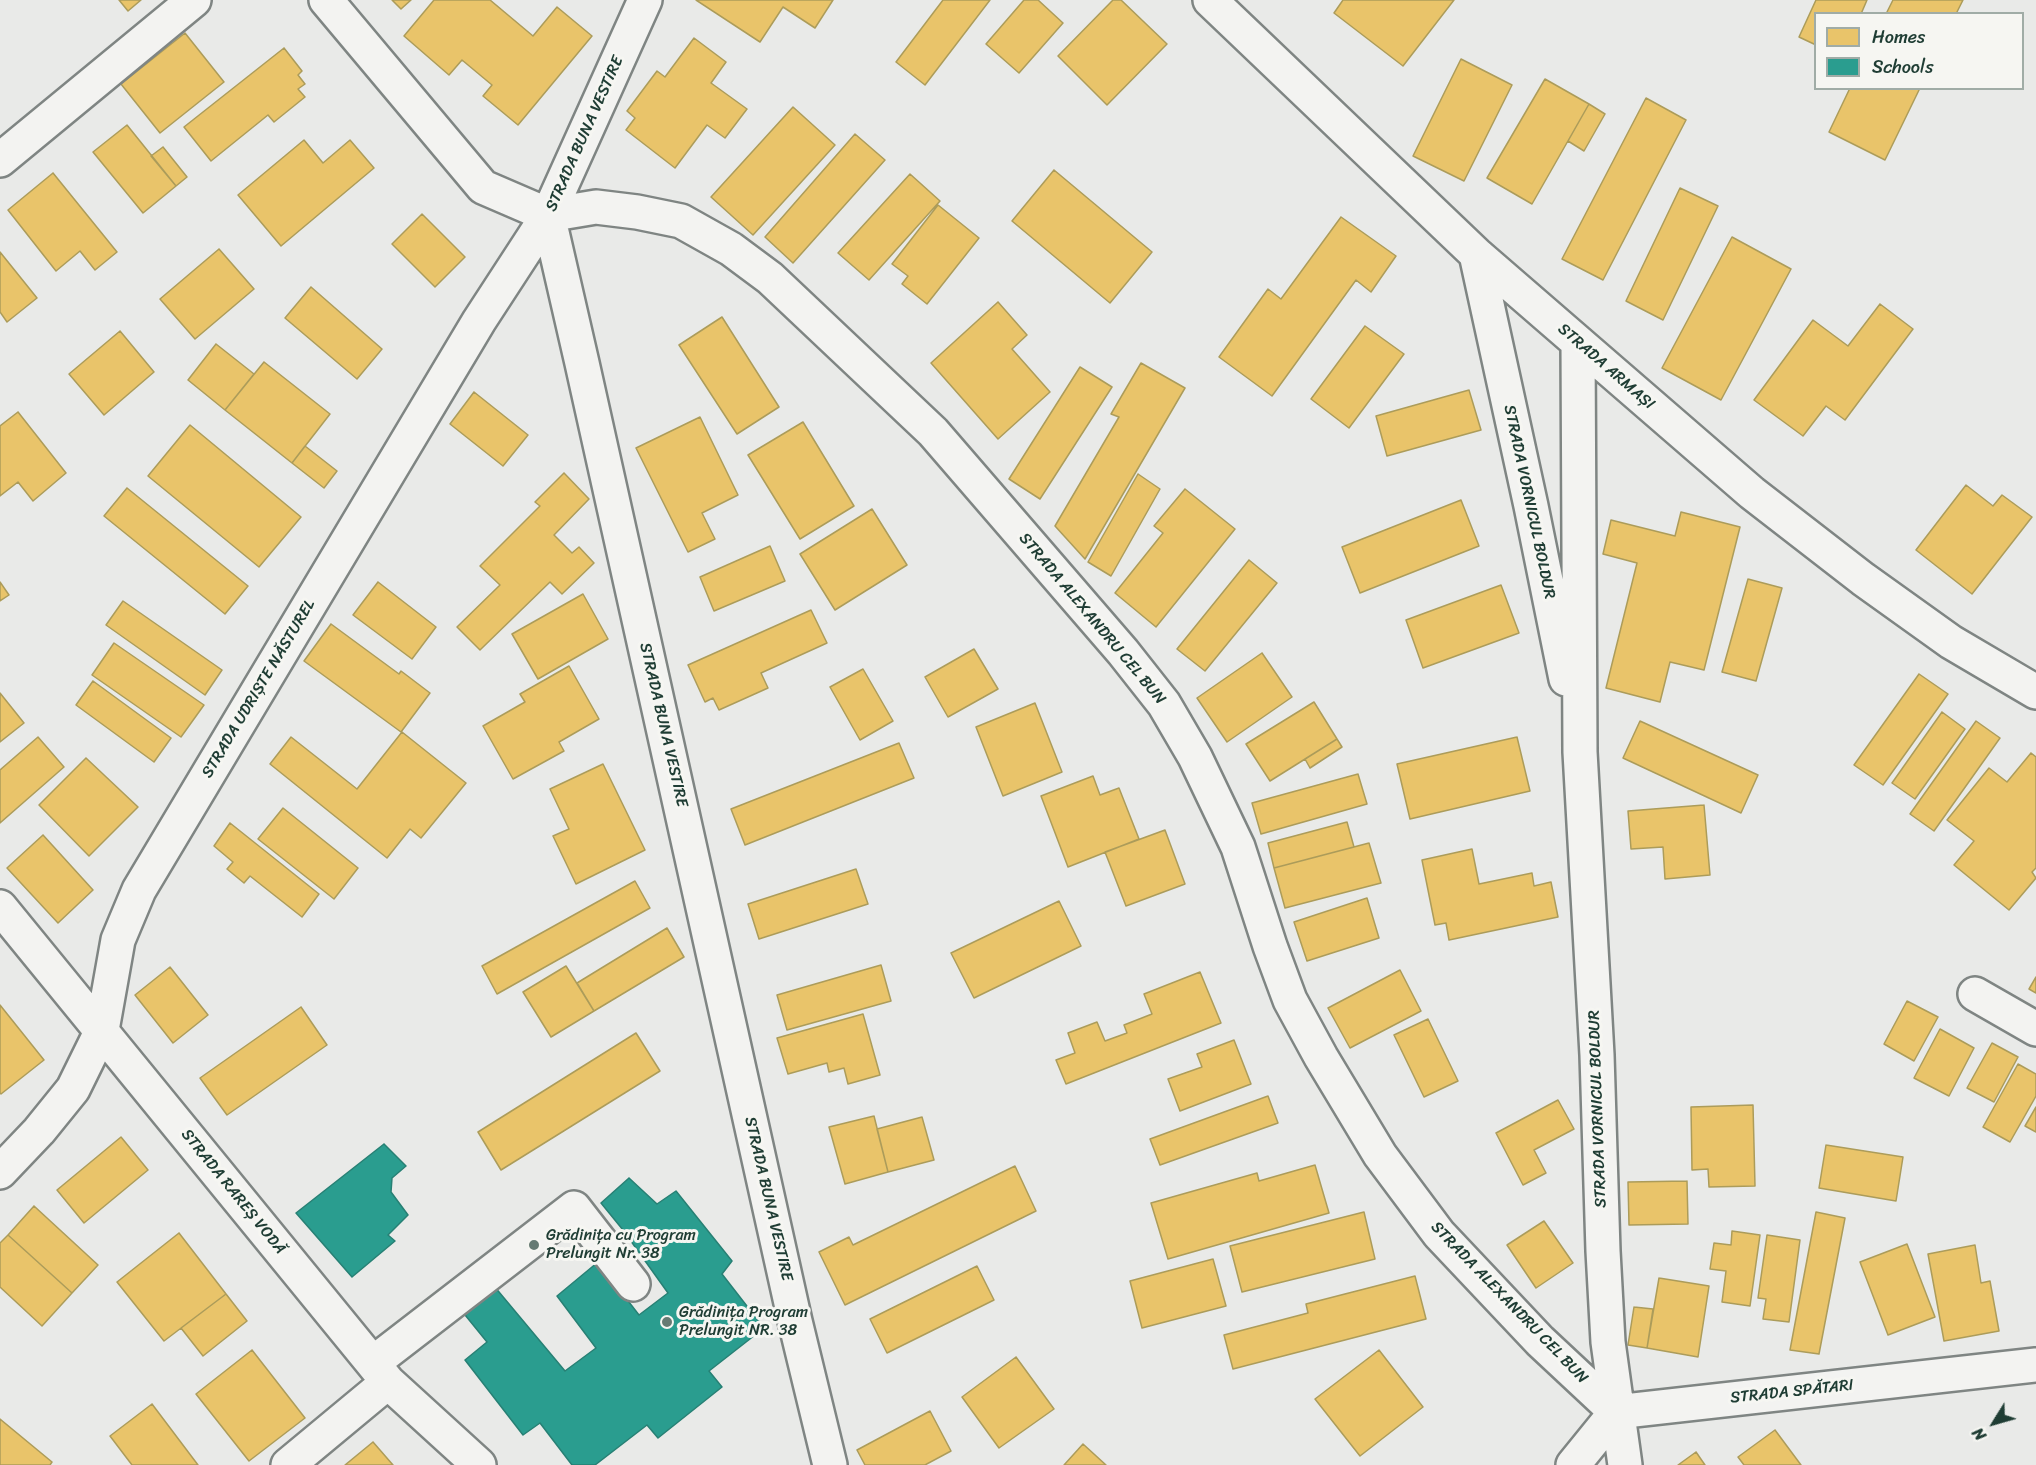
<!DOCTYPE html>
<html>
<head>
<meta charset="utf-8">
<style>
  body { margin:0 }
  #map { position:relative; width:2036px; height:1465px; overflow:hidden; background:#e9eae8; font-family:Sriracha,sans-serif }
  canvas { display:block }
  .legend { position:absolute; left:1814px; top:12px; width:210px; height:78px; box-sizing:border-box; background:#f6f6f2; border:2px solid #a0aca6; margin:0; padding:8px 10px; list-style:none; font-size:18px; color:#1f3d34 }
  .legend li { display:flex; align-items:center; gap:12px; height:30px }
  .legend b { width:30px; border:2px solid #a0aca6 }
  .north { position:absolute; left:1964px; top:1393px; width:60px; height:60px; -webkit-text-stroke:4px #f6f6f2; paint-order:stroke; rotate:233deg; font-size:16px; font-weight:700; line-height:24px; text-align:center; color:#1f3d34 }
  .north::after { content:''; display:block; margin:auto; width:21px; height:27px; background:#1f3d34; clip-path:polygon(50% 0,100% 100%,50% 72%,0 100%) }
</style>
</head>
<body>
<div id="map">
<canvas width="2036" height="1465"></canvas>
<ul class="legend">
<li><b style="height:16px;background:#e9c46a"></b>Homes</li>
<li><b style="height:16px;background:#2a9d8f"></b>Schools</li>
</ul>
<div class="north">N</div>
</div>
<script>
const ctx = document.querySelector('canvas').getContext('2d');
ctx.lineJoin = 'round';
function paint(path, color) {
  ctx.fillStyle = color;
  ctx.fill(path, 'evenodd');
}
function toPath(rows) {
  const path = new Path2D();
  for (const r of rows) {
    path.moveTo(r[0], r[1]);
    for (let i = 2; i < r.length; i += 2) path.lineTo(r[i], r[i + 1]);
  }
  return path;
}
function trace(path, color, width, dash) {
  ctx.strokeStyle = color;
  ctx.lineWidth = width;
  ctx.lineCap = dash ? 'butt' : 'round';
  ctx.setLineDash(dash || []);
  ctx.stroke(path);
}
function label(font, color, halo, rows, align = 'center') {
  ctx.font = font + ' Sriracha,sans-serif';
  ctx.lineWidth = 6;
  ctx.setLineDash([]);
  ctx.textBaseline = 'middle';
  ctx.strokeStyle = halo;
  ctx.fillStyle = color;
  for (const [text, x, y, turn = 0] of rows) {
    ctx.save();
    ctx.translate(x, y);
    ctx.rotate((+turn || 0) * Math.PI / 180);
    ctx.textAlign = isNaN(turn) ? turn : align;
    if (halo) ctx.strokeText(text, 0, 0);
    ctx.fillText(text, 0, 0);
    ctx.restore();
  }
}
const homes = toPath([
  [119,0,141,0,128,11,119,0],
  [392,0,411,0,401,9,392,0],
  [434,0,490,0,533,36,557,7,592,36,518,125,483,96,492,85,462,60,449,75,404,36,434,0],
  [696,0,833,0,815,28,783,7,760,42,696,0],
  [943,0,990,0,925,85,896,62,943,0],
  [1024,0,1038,0,1063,23,1019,73,986,44,1024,0],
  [1113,0,1121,0,1167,44,1107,105,1058,56,1113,0],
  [1343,0,1454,0,1403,66,1334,13,1343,0],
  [1816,0,1867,0,1861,14,1816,14,1816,45,1799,37,1816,0],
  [1893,0,1963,0,1956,14,1886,14,1893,0],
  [185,33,224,82,160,133,121,84,185,33],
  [694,38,726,62,711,83,747,109,725,138,707,125,675,168,626,130,635,118,627,111,657,71,665,77,694,38],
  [284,48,302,71,298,75,305,84,298,89,305,97,274,122,268,115,211,161,184,127,284,48],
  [1461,59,1512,85,1464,181,1413,156,1461,59],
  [1545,79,1589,104,1532,204,1487,178,1545,79],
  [1850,88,1920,88,1885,160,1829,132,1850,88],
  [1646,98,1686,120,1603,280,1562,259,1646,98],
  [1589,104,1605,114,1584,151,1568,141,1589,104],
  [793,107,835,145,753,235,711,197,793,107],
  [127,125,176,186,143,213,93,152,127,125],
  [855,134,885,160,793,263,765,237,855,134],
  [304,140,323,163,350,140,374,168,281,246,238,195,304,140],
  [163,147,187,177,176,186,151,156,163,147],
  [1054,170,1152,252,1110,303,1012,221,1054,170],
  [53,173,117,252,95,270,80,251,56,271,8,210,53,173],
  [910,174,940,201,869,280,838,253,910,174],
  [1680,188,1718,206,1663,320,1626,301,1680,188],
  [938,205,979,238,927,304,902,284,908,276,892,264,938,205],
  [422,214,465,257,435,287,392,244,422,214],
  [1341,217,1396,256,1371,292,1356,280,1272,396,1219,357,1268,289,1281,299,1341,217],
  [1732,237,1791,269,1721,400,1662,368,1732,237],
  [219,249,254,289,195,339,160,299,219,249],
  [0,252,37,298,7,322,0,312,0,252],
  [311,287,382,349,357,379,285,318,311,287],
  [998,302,1027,335,1012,349,1050,392,998,439,931,363,998,302],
  [1880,304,1913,329,1845,420,1826,406,1803,436,1754,400,1813,320,1848,346,1880,304],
  [722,317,779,407,737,434,679,345,722,317],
  [1365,326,1404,354,1349,428,1311,399,1365,326],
  [120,331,154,372,104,415,69,374,120,331],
  [216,344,254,374,225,410,188,380,216,344],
  [264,362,330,414,292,463,225,410,264,362],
  [1141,363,1185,388,1085,559,1055,526,1119,417,1111,414,1141,363],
  [1080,367,1112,387,1040,499,1009,479,1080,367],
  [1469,390,1481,430,1387,456,1376,416,1469,390],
  [474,392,528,435,503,466,450,424,474,392],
  [18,412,66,473,33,501,18,482,0,496,0,426,18,412],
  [700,417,738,495,702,513,715,539,688,552,636,448,700,417],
  [803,422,854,506,800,539,748,455,803,422],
  [190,425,301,517,259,567,148,476,190,425],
  [305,446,337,471,324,488,292,463,305,446],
  [564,473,589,499,554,535,572,553,579,547,594,563,562,594,550,582,480,650,457,627,500,585,480,566,540,506,535,502,564,473],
  [1138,474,1160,489,1111,576,1088,562,1138,474],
  [1966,485,1993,506,2002,495,2032,517,1972,594,1916,550,1966,485],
  [127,488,248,586,225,614,104,516,127,488],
  [1185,489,1235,529,1156,627,1115,593,1163,533,1154,526,1185,489],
  [1461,500,1479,546,1360,593,1342,547,1461,500],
  [872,509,907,565,835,610,800,554,872,509],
  [1681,512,1740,527,1704,670,1670,662,1660,702,1606,688,1637,563,1603,554,1611,520,1675,536,1681,512],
  [770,546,785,581,714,611,700,577,770,546],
  [1249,560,1277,583,1205,671,1177,649,1249,560],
  [1748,579,1782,588,1756,681,1722,672,1748,579],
  [0,582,9,595,0,601,0,582],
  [378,582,436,627,412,659,353,615,378,582],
  [1501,585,1519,633,1423,668,1406,620,1501,585],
  [583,594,608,639,538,679,512,634,583,594],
  [123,601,222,670,205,695,106,625,123,601],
  [811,610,827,643,761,673,768,688,719,710,713,698,705,702,688,665,811,610],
  [331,624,399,674,401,671,430,693,401,732,304,661,331,624],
  [114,643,204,705,181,737,92,675,114,643],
  [974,649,998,689,948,717,925,677,974,649],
  [1262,653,1292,697,1227,742,1197,698,1262,653],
  [569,666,599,719,559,742,564,751,513,779,483,726,525,702,520,694,569,666],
  [863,669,893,721,860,740,830,687,863,669],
  [1919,674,1948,694,1883,785,1854,765,1919,674],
  [93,681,171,738,154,762,76,705,93,681],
  [0,693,24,723,0,742,0,693],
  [1314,702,1337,739,1270,781,1246,744,1314,702],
  [1035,703,1062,772,1003,796,976,727,1035,703],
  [1942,712,1965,729,1915,799,1892,783,1942,712],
  [1640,721,1758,775,1741,813,1623,758,1640,721],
  [1976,721,2000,738,1934,831,1910,814,1976,721],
  [402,732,466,783,421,838,410,829,387,858,270,764,291,737,357,789,402,732],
  [38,737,64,767,0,823,0,770,38,737],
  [1517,737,1530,791,1410,819,1397,764,1517,737],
  [1337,739,1342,747,1310,768,1305,759,1337,739],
  [899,743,914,778,745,845,731,809,899,743],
  [2031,753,2036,757,2036,868,2032,872,2036,878,2009,910,1954,865,1974,841,1947,820,1989,768,2007,782,2031,753],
  [86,758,138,807,89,856,39,805,86,758],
  [603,764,645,850,576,884,553,836,569,829,550,789,603,764],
  [1358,774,1367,804,1261,834,1252,803,1358,774],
  [1093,776,1100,795,1119,788,1139,839,1068,867,1041,796,1093,776],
  [1704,805,1710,875,1665,879,1663,847,1631,849,1628,811,1704,805],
  [283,808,358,868,334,899,258,839,283,808],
  [1347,822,1354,847,1274,868,1268,843,1347,822],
  [230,823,319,894,302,917,250,876,244,883,227,869,233,862,214,846,230,823],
  [1165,830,1185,884,1126,906,1105,852,1165,830],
  [43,835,93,890,58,923,7,868,43,835],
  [1369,843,1381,883,1285,908,1274,868,1369,843],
  [1472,849,1479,884,1532,873,1534,886,1551,882,1558,917,1449,940,1446,923,1435,925,1422,860,1472,849],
  [856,869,868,904,759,939,748,904,856,869],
  [635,881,650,908,497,994,482,966,635,881],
  [1367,898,1379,938,1307,961,1294,922,1367,898],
  [1059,901,1081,946,974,998,951,953,1059,901],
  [667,928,684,957,594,1011,577,983,667,928],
  [881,965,891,1001,787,1030,777,995,881,965],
  [566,966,594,1011,551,1037,523,992,566,966],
  [170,967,208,1015,173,1043,135,995,170,967],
  [1400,970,1421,1011,1350,1048,1328,1008,1400,970],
  [1200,972,1221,1023,1066,1084,1056,1060,1075,1053,1068,1033,1097,1022,1105,1041,1127,1033,1124,1025,1152,1014,1144,994,1200,972],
  [2036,977,2036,993,2029,989,2036,977],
  [1907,1001,1938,1017,1914,1061,1884,1044,1907,1001],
  [0,1005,44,1060,1,1094,0,1093,0,1005],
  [301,1007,327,1045,227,1115,200,1078,301,1007],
  [863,1014,880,1075,848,1084,844,1068,829,1072,827,1063,788,1074,777,1038,863,1014],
  [1428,1019,1458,1081,1424,1097,1394,1035,1428,1019],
  [1940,1029,1974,1048,1949,1096,1914,1078,1940,1029],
  [636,1033,660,1071,501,1170,478,1132,636,1033],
  [1234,1040,1251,1084,1180,1111,1168,1079,1202,1067,1197,1054,1234,1040],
  [1992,1043,2018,1057,1994,1102,1967,1088,1992,1043],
  [2018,1064,2036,1074,2036,1096,2010,1142,1983,1127,2018,1064],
  [1268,1096,1278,1123,1160,1165,1150,1139,1268,1096],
  [1558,1100,1574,1129,1534,1150,1546,1173,1523,1185,1496,1133,1558,1100],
  [1753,1105,1755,1186,1709,1187,1708,1169,1692,1170,1691,1107,1753,1105],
  [2036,1107,2036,1132,2025,1126,2036,1107],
  [874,1116,888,1172,845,1184,829,1127,874,1116],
  [922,1117,934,1160,888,1172,877,1129,922,1117],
  [121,1137,148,1170,84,1223,57,1190,121,1137],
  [1826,1145,1903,1157,1896,1201,1819,1188,1826,1145],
  [1315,1165,1329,1213,1168,1259,1151,1203,1257,1173,1259,1181,1315,1165],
  [1015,1166,1036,1211,845,1305,819,1252,849,1237,853,1245,1015,1166],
  [1687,1181,1688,1224,1629,1225,1628,1182,1687,1181],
  [34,1206,98,1265,72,1293,8,1235,34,1206],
  [1364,1212,1375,1259,1242,1292,1230,1246,1364,1212],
  [1816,1212,1845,1218,1819,1354,1790,1350,1816,1212],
  [1544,1221,1573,1263,1536,1288,1507,1245,1544,1221],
  [1732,1231,1760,1235,1750,1306,1722,1302,1726,1271,1710,1269,1714,1243,1731,1245,1732,1231],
  [179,1233,226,1294,164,1341,117,1282,179,1233],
  [8,1235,72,1293,42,1326,0,1287,0,1243,8,1235],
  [1767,1235,1800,1240,1789,1322,1763,1319,1766,1299,1758,1298,1767,1235],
  [1907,1244,1935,1317,1888,1335,1860,1262,1907,1244],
  [1975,1245,1981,1283,1990,1281,1999,1331,1944,1341,1928,1254,1975,1245],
  [1213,1259,1226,1306,1142,1328,1130,1281,1213,1259],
  [977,1266,994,1300,887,1353,870,1319,977,1266],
  [1415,1276,1426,1319,1233,1369,1224,1335,1308,1313,1306,1304,1415,1276],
  [1659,1278,1709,1286,1698,1357,1647,1348,1659,1278],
  [226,1294,247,1321,203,1356,181,1328,226,1294],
  [1634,1307,1653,1309,1647,1348,1628,1345,1634,1307],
  [252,1350,305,1418,249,1461,196,1394,252,1350],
  [1379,1350,1423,1407,1360,1456,1315,1399,1379,1350],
  [1016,1357,1054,1409,999,1448,962,1397,1016,1357],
  [152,1404,198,1465,132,1465,110,1436,152,1404],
  [930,1411,951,1451,925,1465,865,1465,857,1450,930,1411],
  [0,1419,52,1462,50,1465,0,1465,0,1419],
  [1775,1430,1801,1465,1744,1465,1738,1457,1775,1430],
  [373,1442,393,1465,345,1465,373,1442],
  [1083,1444,1106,1465,1064,1465,1083,1444],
  [1696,1452,1705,1465,1678,1465,1696,1452]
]);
paint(homes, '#e9c46a');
trace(homes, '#ac9c5a', 1.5);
const schools = toPath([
  [384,1144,406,1166,392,1178,391,1192,408,1215,388,1235,395,1241,352,1277,296,1213,384,1144],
  [629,1178,657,1204,676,1191,732,1261,722,1274,764,1328,709,1371,722,1387,658,1438,647,1425,595,1465,572,1465,540,1423,523,1435,465,1360,487,1342,461,1310,494,1286,565,1371,596,1348,557,1296,598,1262,639,1315,668,1293,623,1230,601,1203,629,1178]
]);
paint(schools, '#2a9d8f');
trace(schools, '#278074', 1.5);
const minor = toPath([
  [326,0,483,187,548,215],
  [1210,0,1476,254,1752,493,1863,579,1951,642,2036,692],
  [0,160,194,0],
  [548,215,596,207,637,212,681,221,731,249,770,278,933,432,1123,652,1164,704,1195,757,1238,847,1270,946,1290,1000,1321,1057,1380,1155,1439,1234,1540,1341,1616,1412],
  [548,215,582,363,795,1321,830,1465],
  [1476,254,1531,506,1566,679],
  [1578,343,1580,752,1597,1055,1603,1251,1608,1342,1625,1465],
  [0,907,388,1382,479,1465],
  [1975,994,2036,1029],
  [0,1172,39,1131,73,1089,102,1030,118,940,139,890,479,321,548,215,645,0],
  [373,1363,574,1208,633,1284],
  [288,1465,388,1382],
  [1573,1465,1616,1412,2036,1365]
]);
trace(minor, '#7f8583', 38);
trace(minor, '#f3f3f1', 33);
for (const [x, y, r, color] of [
  [534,1245,6,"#667a73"],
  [667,1322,6,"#667a73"]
]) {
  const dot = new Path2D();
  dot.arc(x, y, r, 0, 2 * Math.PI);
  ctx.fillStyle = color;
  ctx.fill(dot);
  trace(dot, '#f6f6f2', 2);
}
label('16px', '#1f3d34', '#f6f6f2', [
  ["STRADA BUNA VESTIRE",585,134,-66],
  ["STRADA ARMAȘI",1606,367,41],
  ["STRADA VORNICUL BOLDUR",1529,502,78],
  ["STRADA ALEXANDRU CEL BUN",1092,619,50],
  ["STRADA UDRIȘTE NĂSTUREL",259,689,-59],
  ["STRADA BUNA VESTIRE",663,725,77],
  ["STRADA VORNICUL BOLDUR",1598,1109,-92],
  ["STRADA RAREȘ VODĂ",233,1192,51],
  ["STRADA BUNA VESTIRE",768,1199,77],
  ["STRADA ALEXANDRU CEL BUN",1509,1303,46],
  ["STRADA SPĂTARI",1792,1392,-6]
]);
label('16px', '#1f3d34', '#f6f6f2', [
  ["Grădinița cu Program",546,1236],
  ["Prelungit Nr. 38",546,1254],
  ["Grădinița Program",679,1313],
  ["Prelungit NR. 38",679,1331]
], 'left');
</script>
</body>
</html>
